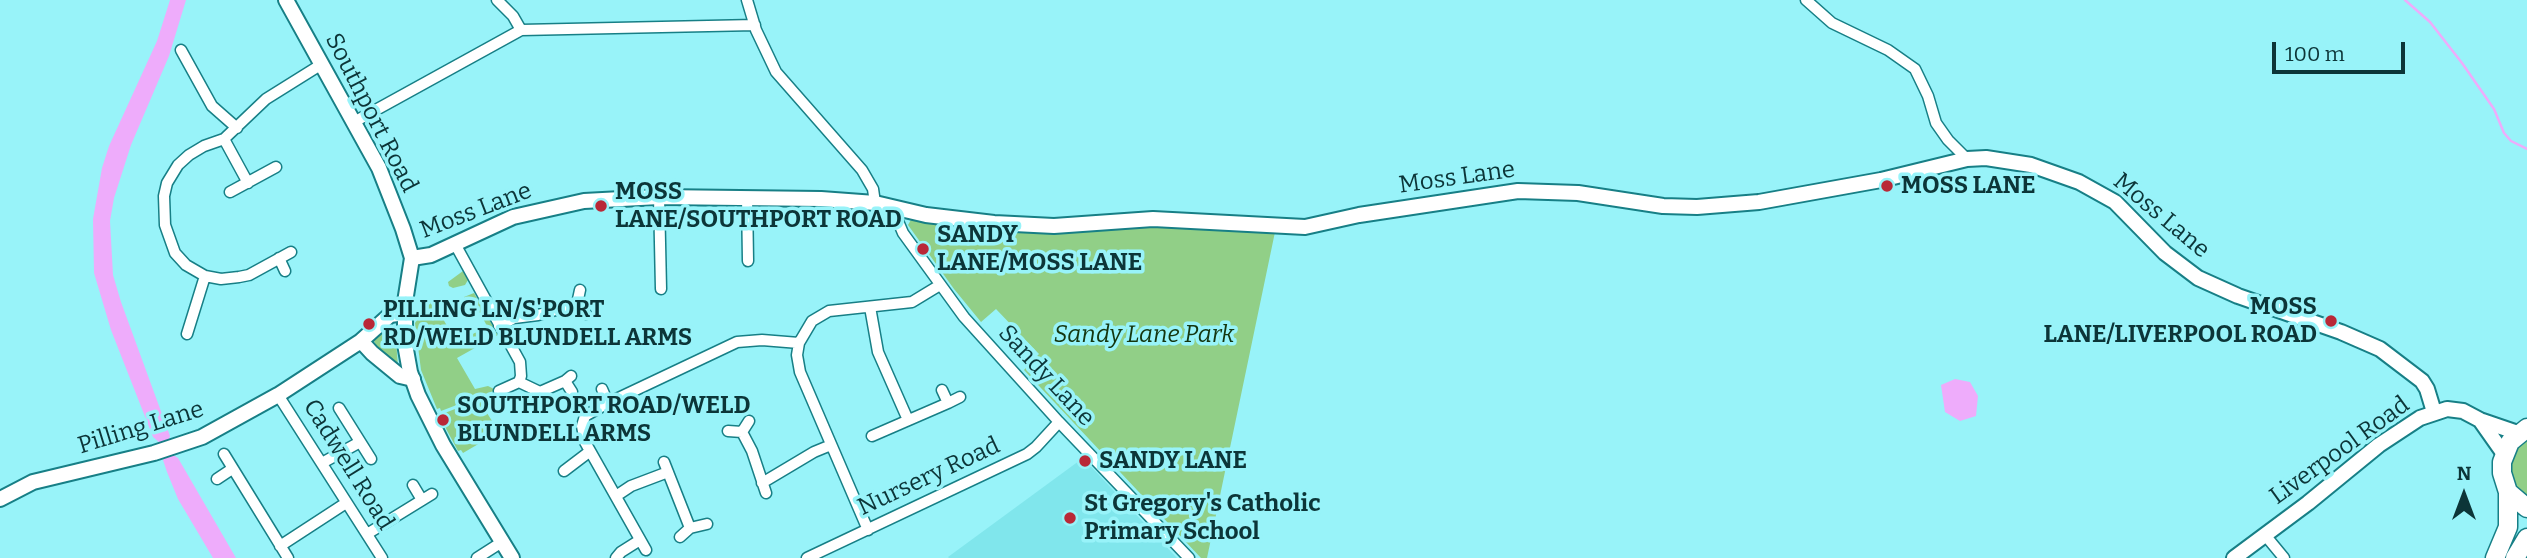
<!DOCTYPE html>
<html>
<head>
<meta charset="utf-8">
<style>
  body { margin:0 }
  #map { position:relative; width:2527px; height:558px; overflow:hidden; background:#98f3f9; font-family:Bitter,serif }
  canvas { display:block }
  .north { position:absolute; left:2429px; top:460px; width:70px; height:70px; -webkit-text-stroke:5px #98f3f9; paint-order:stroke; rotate:0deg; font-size:19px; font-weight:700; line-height:28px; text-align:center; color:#0c3538 }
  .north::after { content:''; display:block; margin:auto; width:24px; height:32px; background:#0c3538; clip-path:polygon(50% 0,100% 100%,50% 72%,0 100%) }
  .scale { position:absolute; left:2272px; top:42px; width:133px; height:32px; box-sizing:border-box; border:4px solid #0c3538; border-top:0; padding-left:9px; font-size:21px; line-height:24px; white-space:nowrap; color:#0c3538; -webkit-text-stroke:5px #98f3f9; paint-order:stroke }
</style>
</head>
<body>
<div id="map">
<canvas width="2527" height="558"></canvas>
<div class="north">N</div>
<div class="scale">100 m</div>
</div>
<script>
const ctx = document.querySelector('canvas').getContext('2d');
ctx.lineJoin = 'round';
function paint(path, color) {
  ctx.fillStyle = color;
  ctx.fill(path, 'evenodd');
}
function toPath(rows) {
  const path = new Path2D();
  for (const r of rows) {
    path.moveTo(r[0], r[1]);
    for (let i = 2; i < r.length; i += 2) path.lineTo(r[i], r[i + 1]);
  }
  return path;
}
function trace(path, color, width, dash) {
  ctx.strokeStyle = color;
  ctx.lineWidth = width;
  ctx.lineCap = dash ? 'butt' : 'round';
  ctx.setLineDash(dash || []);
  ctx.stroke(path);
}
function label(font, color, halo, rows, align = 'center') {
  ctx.font = font + ' Bitter,serif';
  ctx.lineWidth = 7;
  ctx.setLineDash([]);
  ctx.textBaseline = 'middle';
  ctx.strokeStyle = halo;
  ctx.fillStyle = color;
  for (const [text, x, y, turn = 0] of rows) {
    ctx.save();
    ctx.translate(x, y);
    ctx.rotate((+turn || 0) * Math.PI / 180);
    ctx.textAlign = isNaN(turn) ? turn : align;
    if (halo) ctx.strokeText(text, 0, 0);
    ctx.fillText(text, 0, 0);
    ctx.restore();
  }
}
paint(toPath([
  [1083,458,1177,558,949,558,948,557]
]), '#80e6ec');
paint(toPath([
  [912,218,984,230,1056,233,1159,225,1275,232,1207,558,1201,558,1024,370,1039,354,996,309,981,322,954,289,908,225],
  [463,271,468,280,465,285,453,288,449,286,448,282],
  [474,293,498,335,457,358,475,389,488,386,496,390,441,411,440,408,437,409,421,370,415,323,432,300,457,343,487,326,472,298,466,301,464,297],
  [389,324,393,325,395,329,398,366,378,350,374,341,375,337],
  [497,392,485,400,487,413,499,432,463,453,461,450,458,451,443,423,445,421,443,417,440,415],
  [2527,438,2527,501,2517,492,2509,470,2511,458,2517,447]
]), '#91cf87');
paint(toPath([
  [170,0,186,0,169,56,131,145,114,198,110,221,113,275,121,302,170,436,168,441,173,455,178,458,236,558,213,558,178,499,167,472,163,460,165,455,160,443,153,437,111,330,94,273,93,219,102,168,109,146,157,41],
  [1955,379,1970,382,1978,396,1976,416,1960,421,1945,412,1941,385]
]), '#eeacfb');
trace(toPath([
  [2405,0,2430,22,2462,63,2494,109,2504,133,2511,141,2527,149]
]), '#eeacfb', 2.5);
const street = toPath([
  [497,0,513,16,521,30],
  [747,0,756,30,776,72,862,170,873,189,875,203],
  [1806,0,1832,23,1888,50,1915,69,1928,96,1936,123,1948,140,1967,159],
  [181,50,212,106,237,128],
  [354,122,521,30,755,25],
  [224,139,248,183],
  [230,192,276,167],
  [659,197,661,289],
  [747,197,748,261],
  [892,207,903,233,964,317,1059,422,1189,558],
  [455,244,520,362,521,376,519,382,499,391],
  [291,252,249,275,239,277,221,279,205,276,186,265,175,253,165,225,164,196,167,183,178,165,189,155,204,146,224,139,266,99,322,64],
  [279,258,285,271],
  [580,290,577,304,586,314],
  [870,307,878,352,908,420],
  [499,326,514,318,538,315,577,304],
  [187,334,205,276],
  [571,376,565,381,572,392],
  [519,382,540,392,565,381],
  [602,389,608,403,585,416,582,426,585,442,646,550],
  [942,390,948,403,960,397],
  [278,395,382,558],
  [608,403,737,342,762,340,799,343],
  [339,408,371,459],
  [728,431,742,432,749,421],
  [742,432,752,451,766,493],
  [872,436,948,403],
  [224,454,288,558],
  [664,462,690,528],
  [322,463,360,442],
  [564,471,589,452],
  [217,479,232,469],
  [762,483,814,452,831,445],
  [413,485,422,500],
  [616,496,631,486,668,472],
  [868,530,800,372,797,355,799,343,812,321,829,311,912,302,940,285],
  [367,534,432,494],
  [2265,535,2284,558],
  [680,537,690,528,707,524],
  [280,546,346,503],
  [477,558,502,542],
  [616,558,621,552,640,540],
  [807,558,1027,454,1036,447,1059,422]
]);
const secondary = toPath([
  [412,258,431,255,513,217,584,201,659,197,821,199,875,203,926,215,994,223,1054,226,1153,219,1305,227,1359,215,1518,191,1578,193,1663,206,1697,207,1759,202,1881,180,1967,159,1986,158,2031,165,2079,182,2115,202,2165,253,2198,278,2238,296,2341,332,2380,349,2422,381,2427,389,2434,412],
  [361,341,372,353,400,376,413,379],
  [2480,420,2504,454],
  [0,499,33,482,154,453,202,437,278,395,361,341,390,315,405,313],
  [2234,558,2308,503,2379,445,2420,418,2447,409,2463,411,2480,420,2518,433]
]);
const primary = toPath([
  [286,0,379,168,403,229,412,258,405,302,405,344,410,372,418,395,443,445,512,558]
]);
const highway = toPath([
  [2527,428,2510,442,2502,462,2502,473,2508,492,2527,508],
  [2495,558,2508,527,2508,492],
  [2515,558,2527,538]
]);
trace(street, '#177f86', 13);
trace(secondary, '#177f86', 18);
trace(primary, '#177f86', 18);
trace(highway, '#177f86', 21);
trace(street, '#fff', 10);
trace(secondary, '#fff', 14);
trace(primary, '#fff', 14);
trace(highway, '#fff', 18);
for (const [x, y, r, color] of [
  [1887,186,7,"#b92837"],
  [601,206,7,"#b92837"],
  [923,249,7,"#b92837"],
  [2331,321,7,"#b92837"],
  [369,324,7,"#b92837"],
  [443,420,7,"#b92837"],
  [1085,461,7,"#b92837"],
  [1070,518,7,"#b92837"]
]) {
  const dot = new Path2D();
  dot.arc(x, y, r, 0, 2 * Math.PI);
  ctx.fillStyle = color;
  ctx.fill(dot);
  trace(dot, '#98f3f9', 2.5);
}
label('24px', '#0c3538', '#98f3f9', [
  ["Southport Road",371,113,63],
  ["Moss Lane",1457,178,-8],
  ["Moss Lane",476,211,-21],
  ["Moss Lane",2161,216,40],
  ["Sandy Lane",1046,376,47],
  ["Pilling Lane",141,428,-17],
  ["Liverpool Road",2340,451,-36],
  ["Cadwell Road",348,465,58],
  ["Nursery Road",929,477,-25]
]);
label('bold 24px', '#0c3538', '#98f3f9', [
  ["MOSS LANE",1901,186],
  ["MOSS",615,192],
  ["LANE/SOUTHPORT ROAD",615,220],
  ["SANDY",937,235],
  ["LANE/MOSS LANE",937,263],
  ["MOSS",2317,307,"right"],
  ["LANE/LIVERPOOL ROAD",2317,335,"right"],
  ["PILLING LN/S'PORT",383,310],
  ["RD/WELD BLUNDELL ARMS",383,338],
  ["SOUTHPORT ROAD/WELD",457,406],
  ["BLUNDELL ARMS",457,434],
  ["SANDY LANE",1099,461],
  ["St Gregory's Catholic",1084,504],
  ["Primary School",1084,532]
], 'left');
label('italic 24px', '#14360f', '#98f3f9', [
  ["Sandy Lane Park",1144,335]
]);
</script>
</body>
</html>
